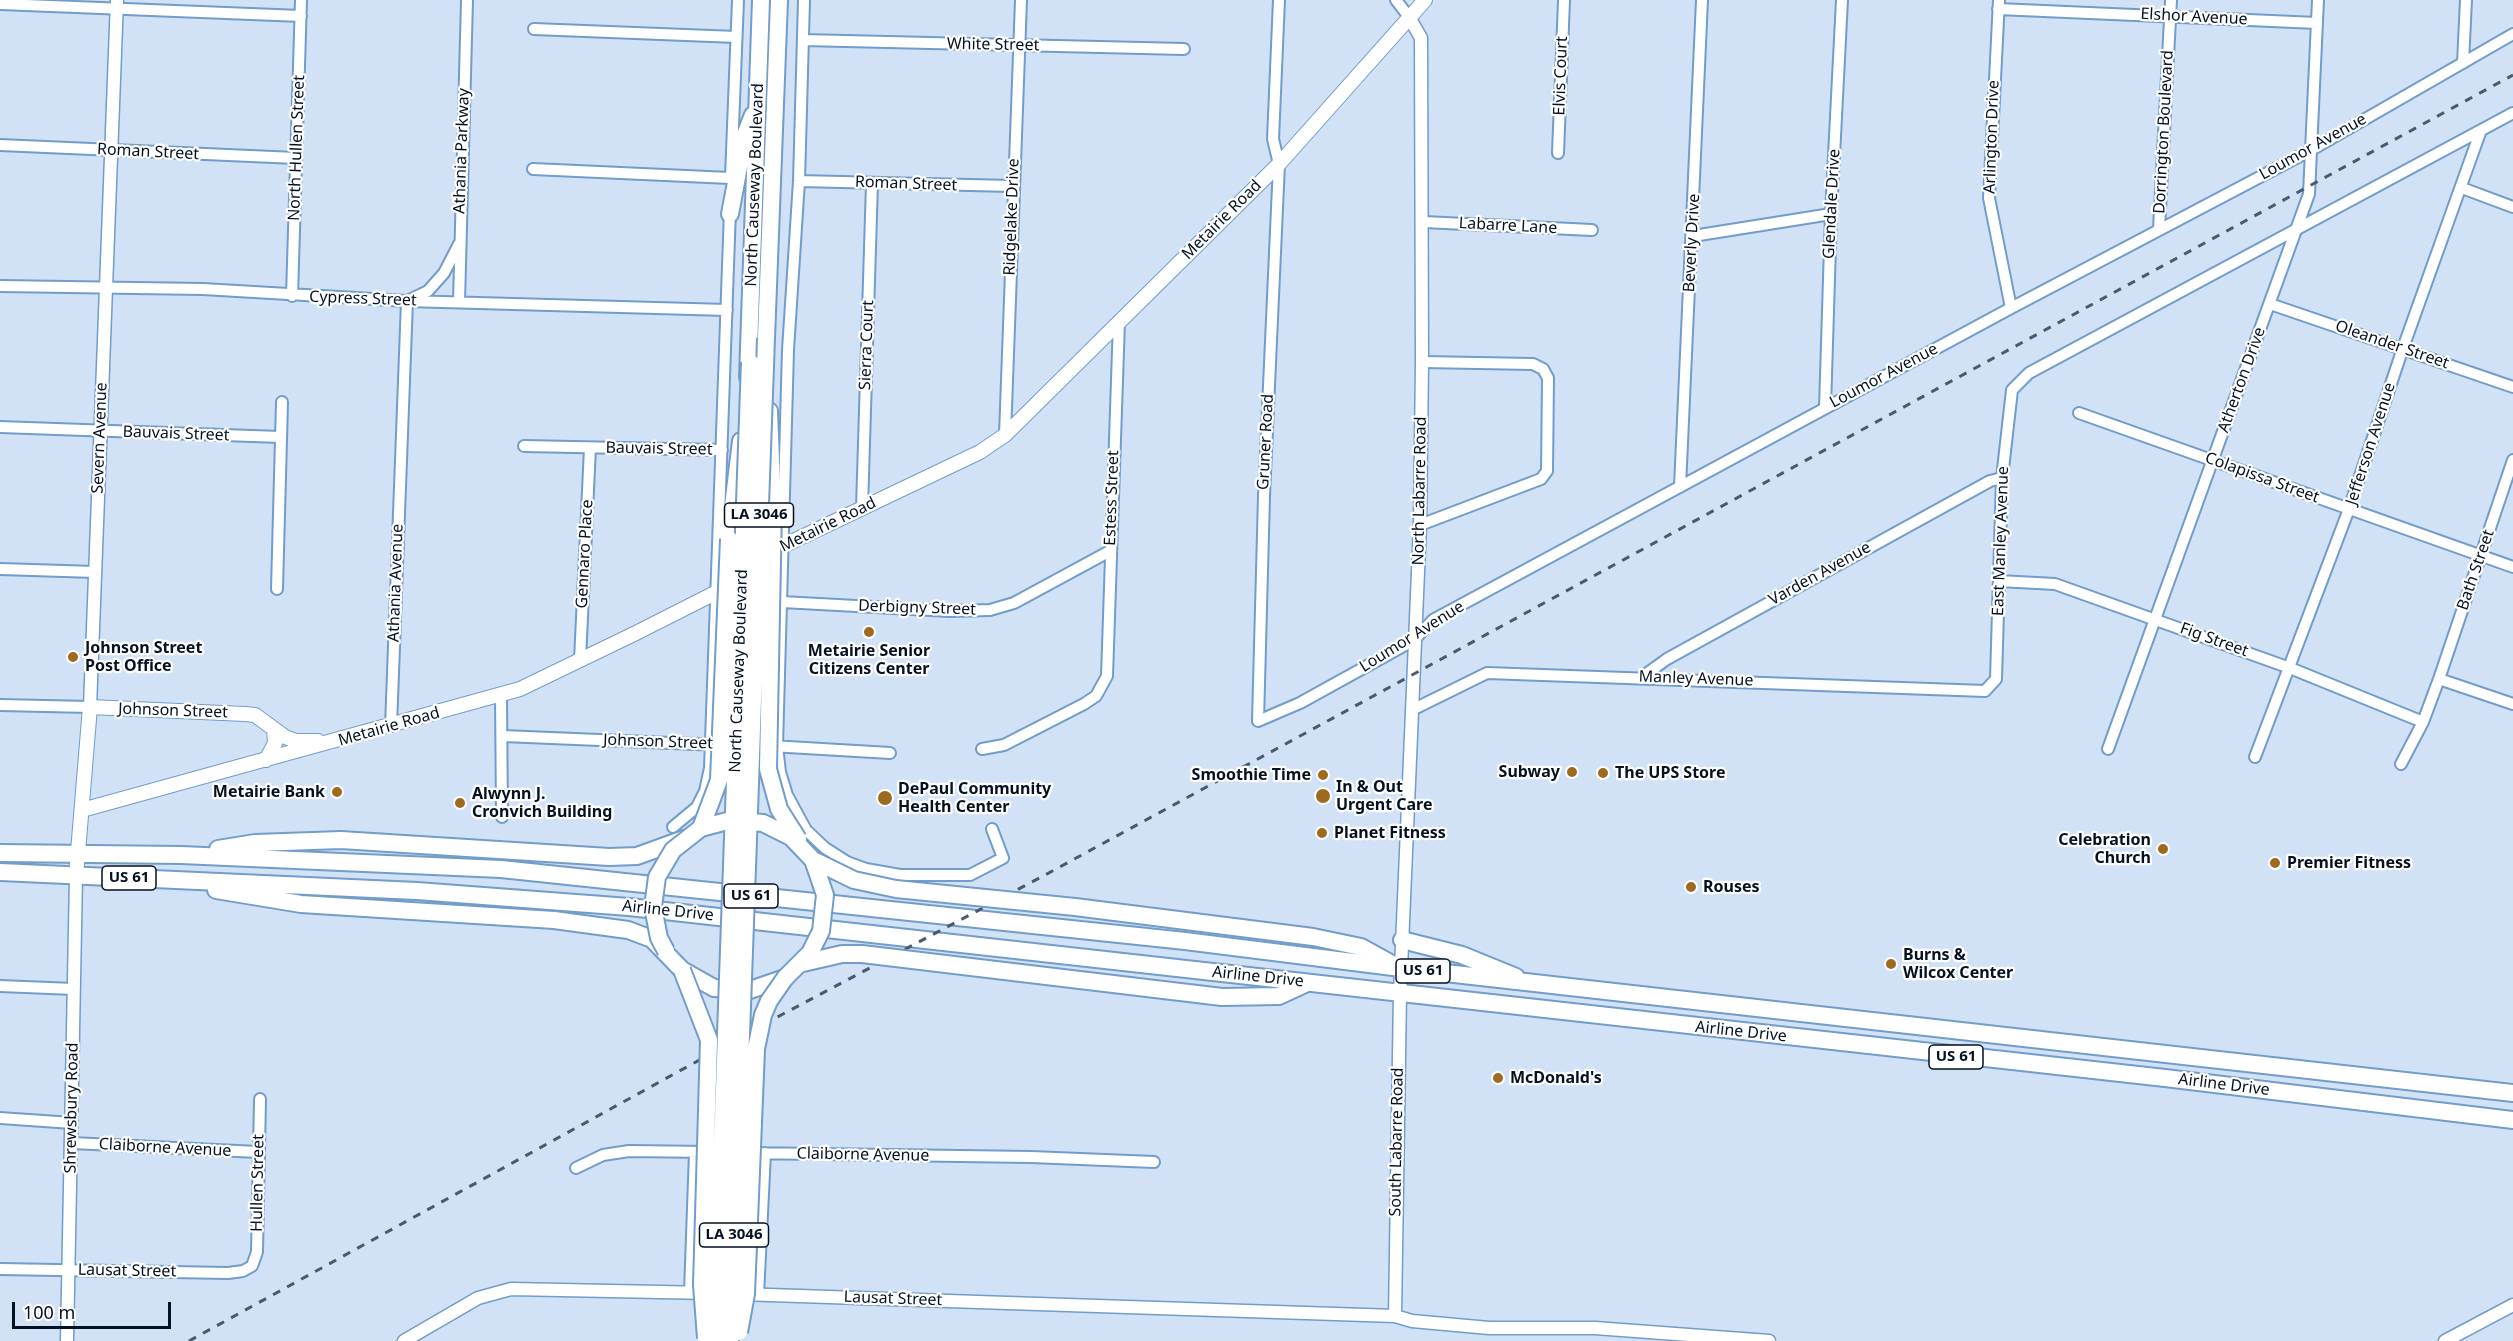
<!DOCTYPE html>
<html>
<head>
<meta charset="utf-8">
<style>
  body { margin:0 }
  #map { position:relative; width:2513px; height:1341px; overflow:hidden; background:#d1e2f6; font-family:"Noto Sans",sans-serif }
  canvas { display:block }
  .scale { position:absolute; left:12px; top:1302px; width:159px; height:27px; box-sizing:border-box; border:3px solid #031121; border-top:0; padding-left:8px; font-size:18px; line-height:21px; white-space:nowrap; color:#031121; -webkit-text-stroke:4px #fff; paint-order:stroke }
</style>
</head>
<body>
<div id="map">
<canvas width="2513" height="1341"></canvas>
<div class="scale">100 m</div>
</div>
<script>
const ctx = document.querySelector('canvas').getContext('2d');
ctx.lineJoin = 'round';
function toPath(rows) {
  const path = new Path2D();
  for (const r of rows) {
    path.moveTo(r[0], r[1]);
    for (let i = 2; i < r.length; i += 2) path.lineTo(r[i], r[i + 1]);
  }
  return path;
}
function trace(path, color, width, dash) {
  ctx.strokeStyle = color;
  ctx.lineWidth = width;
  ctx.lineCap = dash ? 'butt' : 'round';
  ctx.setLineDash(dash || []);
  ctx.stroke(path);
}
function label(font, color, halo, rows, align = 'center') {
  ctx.font = font + ' "Noto Sans",sans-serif';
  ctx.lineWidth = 4.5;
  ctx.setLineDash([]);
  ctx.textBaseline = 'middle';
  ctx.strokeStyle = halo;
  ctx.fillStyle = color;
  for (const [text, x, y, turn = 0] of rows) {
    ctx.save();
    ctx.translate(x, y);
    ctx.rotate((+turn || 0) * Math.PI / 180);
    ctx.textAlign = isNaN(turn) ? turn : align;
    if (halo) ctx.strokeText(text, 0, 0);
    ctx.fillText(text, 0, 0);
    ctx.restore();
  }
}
const minor = toPath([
  [804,0,799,181,788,350,777,746,780,772,787,795,806,830,825,848,847,862,866,869,900,875,970,875,1003,858,992,829],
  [1279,0,1273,139,1279,164,1264,496,1258,721,1300,703,1414,640,1433,620,2011,308,2313,149,2513,34],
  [1396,0,1409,17],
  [1999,0,1989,198,2011,308],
  [0,4,301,16],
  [1998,9,2317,23],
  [534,29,736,37],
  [803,40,1184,49],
  [2463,63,2466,0],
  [0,145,296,158],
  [1558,153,1564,0],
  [533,169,730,178],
  [731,177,738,0],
  [799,181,1012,186],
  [2462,188,2513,207],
  [1424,222,1592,230],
  [2159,229,2171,0],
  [1693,236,1831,214],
  [0,286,203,289,407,301,727,310],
  [292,296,301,0],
  [459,302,467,0],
  [2270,304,2513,387],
  [1825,408,1831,214,1842,0],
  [2079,413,2513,567],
  [0,427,280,437],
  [1005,435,1021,0],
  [524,446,722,450],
  [1680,487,1702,0],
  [862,508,872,183],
  [1420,525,1541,479,1547,471,1548,378,1543,369,1533,364,1422,362],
  [0,569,95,572],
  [1999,581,2055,584,2290,668,2423,722],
  [277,589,282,402],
  [782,602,949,611,990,610,1014,603,1110,551],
  [580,660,590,448],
  [1642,677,1667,659,1990,481,2002,478],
  [2439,679,2513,704],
  [501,695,502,817],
  [0,705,90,707],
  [1412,710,1487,673,1985,691,1996,679,2002,478,2012,390,2029,373,2513,113],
  [391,726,407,301,428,291,444,273,459,244],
  [503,736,719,745],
  [771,746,890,753],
  [982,749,1004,745,1084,704,1096,696,1107,676,1119,321],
  [2108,749,2309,194,2318,0],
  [2255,757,2349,509,2403,348,2481,130],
  [2401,764,2423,722,2439,679,2513,460],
  [673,827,697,807,705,791,710,768,730,210],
  [0,986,74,989],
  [0,1118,72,1123],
  [72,1143,258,1152],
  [747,1153,1031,1157,1154,1162],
  [576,1168,603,1155,629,1151,710,1152],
  [0,1269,228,1273,243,1271,252,1266,257,1252,260,1099],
  [690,1292,695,1152],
  [758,1295,765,1153]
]);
const tertiary = toPath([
  [90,707,117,0],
  [740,1294,1395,1316,1412,1321,1489,1328,1595,1328,1769,1341],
  [1395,1316,1400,992,1420,525,1422,362,1421,38,1409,17],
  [67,1341,76,876],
  [404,1341,478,1298,511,1289,710,1293],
  [2445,1341,2513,1305]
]);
const secondary = toPath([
  [766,557,785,545,980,452,1005,435,1279,164,1425,0],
  [266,760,275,743,274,729],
  [82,810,520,689,636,633,717,592,733,580],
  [76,876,90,707,245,714,255,715,285,737,296,741,318,741]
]);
const trunk = toPath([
  [730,214,745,135,753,115],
  [766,338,779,0],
  [748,377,761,0],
  [769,411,773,509],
  [729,539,741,441],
  [218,849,255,843,341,840,609,857,637,856,684,839],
  [0,853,181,855,501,869,1185,941,1401,968,2513,1093],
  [0,872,417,891,629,907,2165,1078,2513,1120],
  [216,890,301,904,554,920,628,930,652,939,682,970,714,988,750,990,785,978],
  [1313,937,1361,947,1392,964],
  [1402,940,1462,955,1516,977],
  [1222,997,1279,996,1305,984]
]);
trace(minor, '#729cc9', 14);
trace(tertiary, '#729cc9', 15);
trace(secondary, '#729cc9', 16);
trace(trunk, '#729cc9', 20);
trace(minor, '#fff', 10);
trace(tertiary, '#fff', 12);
trace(secondary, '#fff', 14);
trace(trunk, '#fff', 16);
trace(toPath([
  [189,1341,783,1014,1045,875,2513,75]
]), '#4b5a6b', 3, [8, 8]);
const trunkBridge = toPath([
  [773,509,768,769,779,809,798,839],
  [701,828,719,780,729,539],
  [813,860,854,880,896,889,1075,907,1313,937],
  [666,951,659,938,653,907,657,877,673,850,701,828,731,820,763,823,791,837,813,860,825,895,821,931,810,953,785,978,769,1001,763,1015,756,1049,746,1294,739,1332],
  [803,963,842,954,862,954,1222,997],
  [682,970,709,1040,702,1285,706,1338],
  [715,1341,750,362],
  [730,1341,766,338]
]);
trace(trunkBridge, '#729cc9', 20, []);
trace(trunkBridge, '#fff', 16);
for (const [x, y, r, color] of [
  [869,632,6,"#9d6a20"],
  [73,657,6,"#9d6a20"],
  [1572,772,6,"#9d6a20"],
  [1603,773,6,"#9d6a20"],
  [1323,775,6,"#9d6a20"],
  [337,792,6,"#9d6a20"],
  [1323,796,8,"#9d6a20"],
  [885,798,8,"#9d6a20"],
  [460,803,6,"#9d6a20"],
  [1322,833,6,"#9d6a20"],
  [2163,849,6,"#9d6a20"],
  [2275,863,6,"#9d6a20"],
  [1691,887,6,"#9d6a20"],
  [1891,964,6,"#9d6a20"],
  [1498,1078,6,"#9d6a20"]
]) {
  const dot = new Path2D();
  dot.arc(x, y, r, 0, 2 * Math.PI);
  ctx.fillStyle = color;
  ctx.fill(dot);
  trace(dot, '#fff', 2);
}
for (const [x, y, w] of [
  [759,515,69],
  [129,878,54],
  [751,896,54],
  [1423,971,54],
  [1956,1057,54],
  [734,1235,69]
]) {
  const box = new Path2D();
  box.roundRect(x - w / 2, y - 12, w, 24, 4.5);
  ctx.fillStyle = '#fff';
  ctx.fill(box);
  trace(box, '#031121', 1.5);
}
label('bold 15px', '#031121', null, [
  ["LA 3046",759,515],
  ["US 61",129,878],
  ["US 61",751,896],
  ["US 61",1423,971],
  ["US 61",1956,1057],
  ["LA 3046",734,1235]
]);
label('16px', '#031121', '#fff', [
  ["Elshor Avenue",2194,17,3],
  ["White Street",993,45,1],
  ["Elvis Court",1561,76,-88],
  ["Dorrington Boulevard",2164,132,-87],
  ["Arlington Drive",1992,137,-88],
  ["Loumor Avenue",2313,147,-29],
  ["North Hullen Street",297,148,-88],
  ["Athania Parkway",462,151,-88],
  ["Roman Street",148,152,3],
  ["Roman Street",906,184,2],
  ["North Causeway Boulevard",755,185,-88],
  ["Glendale Drive",1832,204,-87],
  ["Ridgelake Drive",1012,217,-88],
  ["Metairie Road",1222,220,-45],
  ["Labarre Lane",1508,226,3],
  ["Beverly Drive",1692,243,-87],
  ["Cypress Street",363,299,2],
  ["Sierra Court",867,345,-88],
  ["Oleander Street",2392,345,19],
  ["Loumor Avenue",1884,376,-28],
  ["Atherton Drive",2242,380,-70],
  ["Bauvais Street",176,434,2],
  ["Severn Avenue",100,438,-88],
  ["Gruner Road",1266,442,-87],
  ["Jefferson Avenue",2371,444,-72],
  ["Bauvais Street",659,449,1],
  ["Colapissa Street",2262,478,20],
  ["North Labarre Road",1420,491,-89],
  ["Estess Street",1112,498,-88],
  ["Metairie Road",828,525,-26],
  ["East Manley Avenue",2001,541,-88],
  ["Gennaro Place",585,554,-87],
  ["Bath Street",2476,570,-71],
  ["Varden Avenue",1820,574,-29],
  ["Athania Avenue",396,583,-88],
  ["Derbigny Street",917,608,2],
  ["Loumor Avenue",1412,637,-32],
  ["Fig Street",2214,640,20],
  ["North Causeway Boulevard",739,671,-88],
  ["Manley Avenue",1696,679,2],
  ["Johnson Street",173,711,2],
  ["Metairie Road",389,727,-16],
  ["Johnson Street",658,742,2],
  ["Airline Drive",668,911,6],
  ["Airline Drive",1258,977,6],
  ["Airline Drive",1741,1032,6],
  ["Airline Drive",2224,1085,7],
  ["Shrewsbury Road",72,1108,-89],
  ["South Labarre Road",1397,1142,-89],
  ["Claiborne Avenue",165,1148,3],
  ["Claiborne Avenue",863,1155,1],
  ["Hullen Street",258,1183,-89],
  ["Lausat Street",127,1271,1],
  ["Lausat Street",893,1299,2]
]);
label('bold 16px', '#031121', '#fff', [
  ["Johnson Street",85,648],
  ["Post Office",85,666],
  ["Metairie Senior",869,651,"center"],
  ["Citizens Center",869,669,"center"],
  ["Subway",1560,772,"right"],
  ["The UPS Store",1615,773],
  ["Smoothie Time",1311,775,"right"],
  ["In & Out",1336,787],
  ["Urgent Care",1336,805],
  ["DePaul Community",898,789],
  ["Health Center",898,807],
  ["Metairie Bank",325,792,"right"],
  ["Alwynn J.",472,794],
  ["Cronvich Building",472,812],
  ["Planet Fitness",1334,833],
  ["Celebration",2151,840,"right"],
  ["Church",2151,858,"right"],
  ["Premier Fitness",2287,863],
  ["Rouses",1703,887],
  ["Burns &",1903,955],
  ["Wilcox Center",1903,973],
  ["McDonald's",1510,1078]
], 'left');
</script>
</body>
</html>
